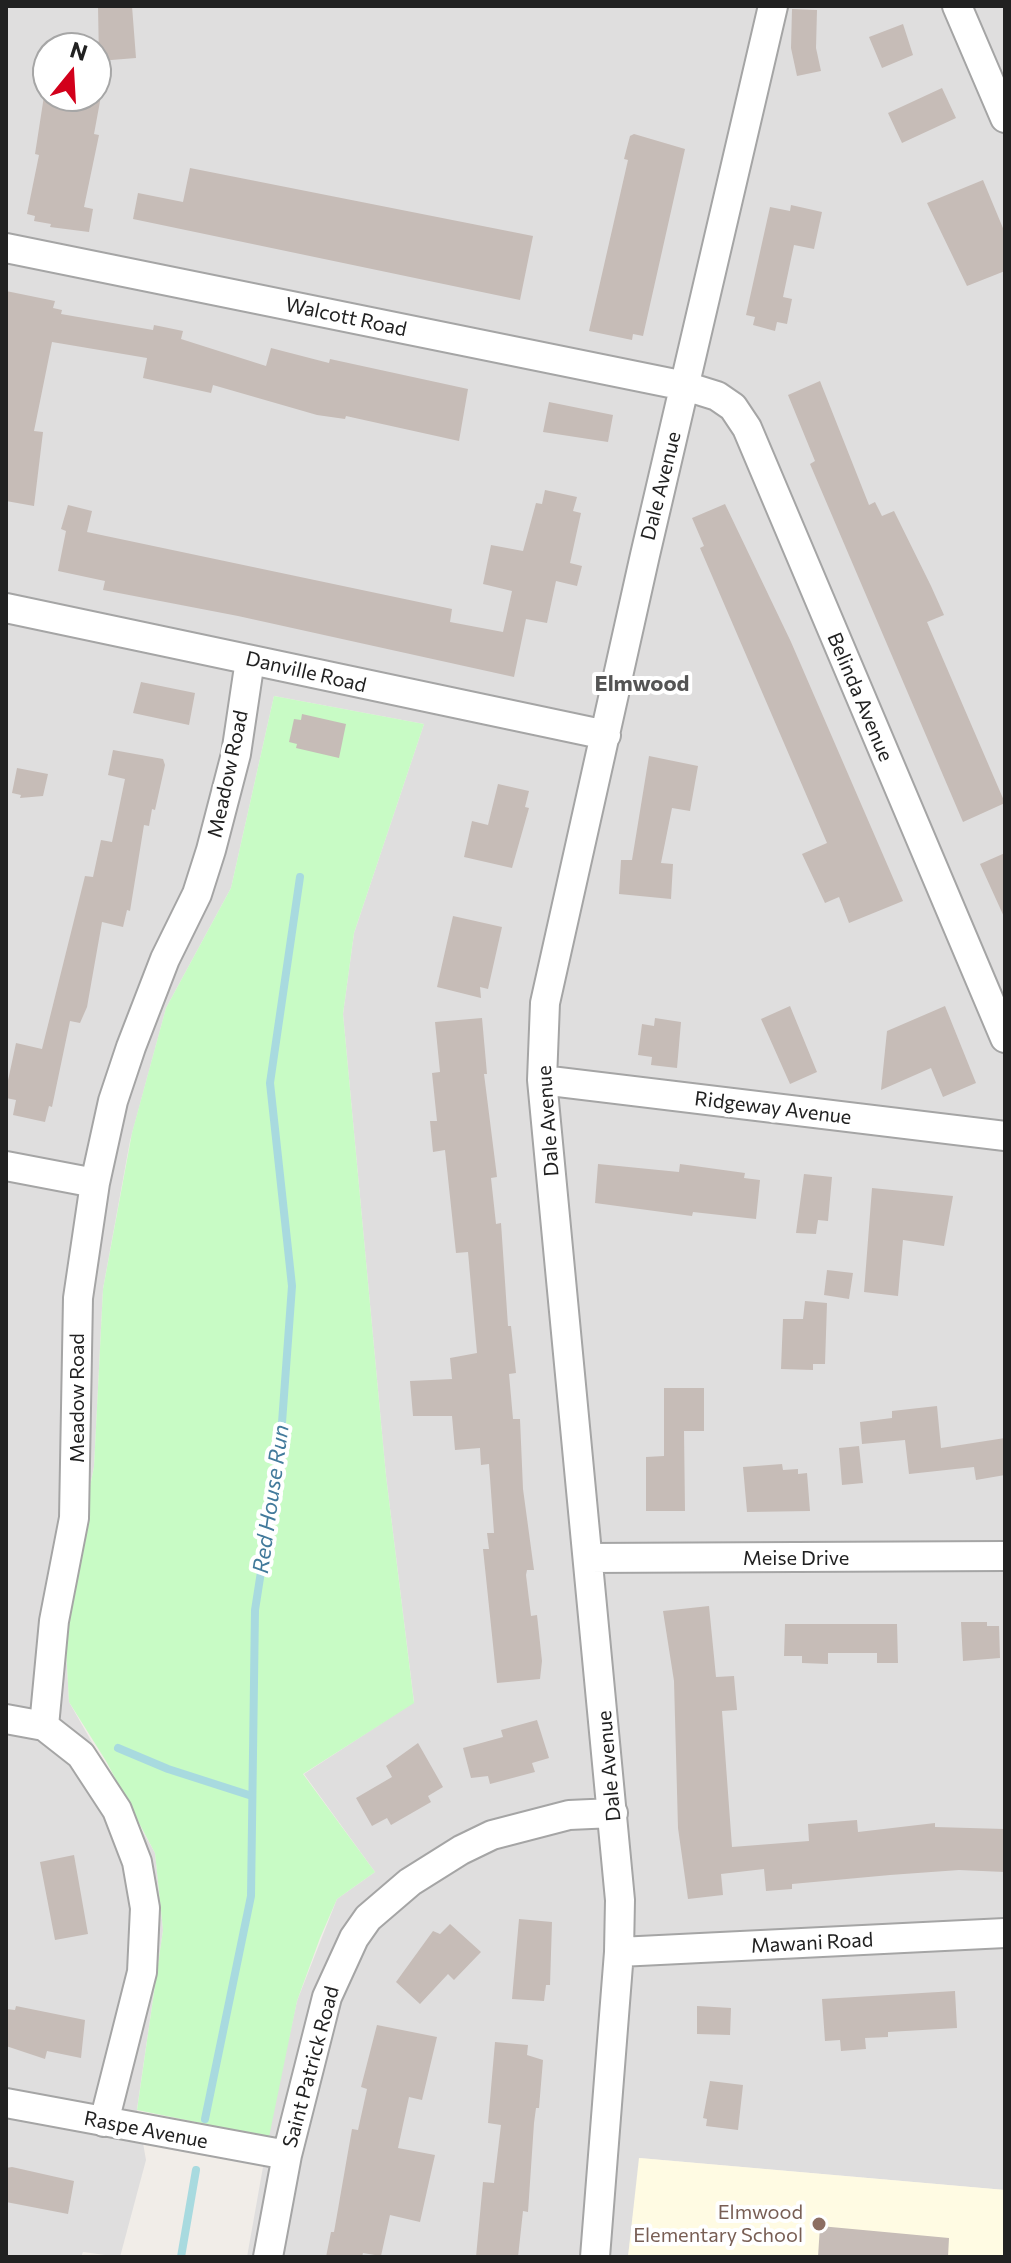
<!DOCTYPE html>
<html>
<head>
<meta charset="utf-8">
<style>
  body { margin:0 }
  #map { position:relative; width:1011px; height:2263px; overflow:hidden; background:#f1ede8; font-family:Commissioner,sans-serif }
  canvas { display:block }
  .frame { position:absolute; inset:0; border:8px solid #212121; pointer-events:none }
  .north { position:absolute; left:32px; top:32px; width:80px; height:80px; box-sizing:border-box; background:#fff; border:2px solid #a6a6a6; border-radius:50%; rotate:18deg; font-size:22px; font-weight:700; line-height:32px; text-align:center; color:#212121 }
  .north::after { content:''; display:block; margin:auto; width:28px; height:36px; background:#d2001b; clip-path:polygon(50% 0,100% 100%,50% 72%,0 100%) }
</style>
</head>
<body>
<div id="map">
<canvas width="1011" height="2263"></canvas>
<div class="frame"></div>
<div class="north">N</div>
</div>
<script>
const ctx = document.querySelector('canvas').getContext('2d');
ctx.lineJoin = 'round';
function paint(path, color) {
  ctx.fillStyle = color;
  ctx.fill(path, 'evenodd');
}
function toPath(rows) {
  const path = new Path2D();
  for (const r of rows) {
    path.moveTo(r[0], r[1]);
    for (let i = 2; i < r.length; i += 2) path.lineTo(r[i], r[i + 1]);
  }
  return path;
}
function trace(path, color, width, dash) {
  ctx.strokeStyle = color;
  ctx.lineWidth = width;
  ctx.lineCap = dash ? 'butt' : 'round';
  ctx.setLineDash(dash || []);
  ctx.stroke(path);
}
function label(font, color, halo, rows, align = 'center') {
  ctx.font = font + ' Commissioner,sans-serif';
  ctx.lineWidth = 8;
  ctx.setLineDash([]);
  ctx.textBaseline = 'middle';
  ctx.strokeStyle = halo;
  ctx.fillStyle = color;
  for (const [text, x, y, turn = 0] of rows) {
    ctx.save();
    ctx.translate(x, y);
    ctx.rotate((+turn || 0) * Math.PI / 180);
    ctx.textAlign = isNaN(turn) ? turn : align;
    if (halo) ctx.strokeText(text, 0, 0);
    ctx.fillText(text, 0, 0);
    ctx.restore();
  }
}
paint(toPath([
  [6,6,1005,6,1005,2190,640,2158,628,2257,247,2257,274,2105,297,2001,337,1899,375,1872,304,1774,414,1702,386,1476,343,1014,354,933,424,724,274,696,231,888,166,1008,130,1141,103,1289,94,1467,64,1612,69,1702,155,1853,163,1930,137,2109,146,2160,120,2257,83,2252,81,2257,6,2257],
  [48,48,96,48,96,96,48,96]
]), '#dfdede');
paint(toPath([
  [639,2158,1005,2190,1005,2257,628,2257]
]), '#fffbe3');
paint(toPath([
  [274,696,424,724,354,933,343,1014,386,1476,414,1703,303,1774,375,1872,337,1899,320,1938,297,2001,269,2137,137,2110,163,1930,155,1853,106,1761,69,1702,64,1613,94,1467,103,1289,132,1133,166,1008,231,888]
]), '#c8fbc5');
trace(toPath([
  [118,1748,168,1769,252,1796],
  [205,2119,251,1896,255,1610,280,1450,292,1286,270,1083,300,877],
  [181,2257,196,2170]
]), '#a8dadf', 8);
paint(toPath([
  [98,6,132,6,136,58,99,61],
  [792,9,817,10,816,48,821,71,797,76,791,48],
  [903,24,913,55,882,68,869,37],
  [942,88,956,118,902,143,888,113],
  [44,96,101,96,94,134,99,135,84,207,93,209,89,232,50,227,51,224,34,221,35,216,27,214,39,155,35,154],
  [634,134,685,149,643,336,633,334,632,340,589,331,628,160,624,159,630,136],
  [190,168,533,236,520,300,133,219,138,193,183,202],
  [983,180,1005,233,1005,271,967,286,927,203],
  [791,205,822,212,814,249,794,245,783,297,792,299,787,324,777,322,775,331,753,325,755,317,746,315,770,207,790,211],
  [6,291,55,301,53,308,62,310,61,314,153,330,154,325,183,331,181,339,266,366,271,348,329,363,330,359,468,389,459,441,346,416,345,419,317,415,213,385,211,393,143,378,147,358,52,342,34,431,43,432,34,506,6,501],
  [820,381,869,505,875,502,882,516,894,511,931,586,944,615,927,622,1005,803,963,822,810,464,815,461,788,395],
  [549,402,613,415,608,442,543,432],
  [545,490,577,497,573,511,581,513,570,563,582,566,577,586,556,581,547,623,526,619,514,677,238,616,103,590,105,581,58,571,66,531,61,529,68,505,92,511,87,532,452,609,450,622,503,632,512,591,483,584,491,545,523,551,536,503,542,504],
  [725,504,791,642,903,901,849,923,839,897,825,903,802,854,827,843,700,548,704,546,692,518],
  [141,682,195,693,189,725,133,713],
  [302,714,346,724,339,758,296,748,297,744,289,742,294,719,301,720],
  [113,750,163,759,165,765,155,810,152,809,149,826,144,825,130,911,127,910,123,927,102,922,87,1007,80,1023,70,1021,52,1107,49,1106,45,1122,13,1115,16,1100,6,1098,6,1090,16,1043,42,1049,85,876,93,877,101,840,112,842,125,779,108,775],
  [649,756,698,766,690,811,672,808,661,863,673,864,671,899,619,894,621,860,632,860],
  [17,768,48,774,43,796,20,798,21,795,12,793],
  [498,784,529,791,525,807,529,808,512,868,464,857,472,821,488,825],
  [1005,853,1005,919,980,864],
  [453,916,502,927,488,989,480,987,481,998,437,987],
  [790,1006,817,1072,790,1084,761,1019],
  [945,1006,976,1083,943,1097,931,1068,881,1090,887,1031],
  [482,1018,487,1074,484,1074,497,1177,491,1178,496,1224,501,1223,508,1326,511,1326,516,1373,509,1374,513,1419,520,1419,523,1489,534,1570,527,1570,526,1575,531,1616,537,1615,542,1661,540,1679,497,1683,483,1549,489,1549,487,1533,494,1533,489,1464,481,1465,480,1448,455,1450,452,1416,413,1416,410,1381,452,1379,450,1358,477,1353,468,1252,456,1253,445,1150,433,1152,430,1121,437,1121,432,1073,440,1072,435,1022],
  [655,1018,681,1022,677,1068,651,1065,652,1057,638,1055,642,1024,654,1026],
  [598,1164,679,1172,680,1164,745,1173,744,1178,760,1180,756,1219,693,1212,692,1216,595,1203],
  [804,1174,832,1177,828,1221,818,1220,816,1234,796,1233],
  [872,1188,953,1196,944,1246,903,1240,898,1296,864,1292],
  [827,1270,853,1273,849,1299,824,1295],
  [805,1301,827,1303,825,1364,813,1364,813,1370,781,1369,783,1319,803,1319],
  [664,1388,704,1388,704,1431,684,1431,685,1511,646,1511,646,1457,664,1456],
  [937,1406,941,1448,1005,1438,1005,1475,976,1480,974,1467,909,1474,905,1440,862,1444,860,1422,892,1418,892,1411],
  [859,1446,863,1483,842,1485,839,1448],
  [782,1464,783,1470,798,1469,798,1474,807,1473,810,1511,747,1512,743,1467],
  [709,1606,716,1677,734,1676,737,1710,722,1711,732,1847,809,1841,808,1824,857,1820,858,1832,935,1823,935,1827,1005,1829,1005,1872,959,1870,890,1875,792,1884,792,1889,766,1891,764,1869,721,1874,723,1895,688,1899,678,1828,674,1681,663,1611],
  [961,1622,987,1622,987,1626,999,1626,1000,1658,963,1661],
  [785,1624,897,1624,898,1663,877,1663,877,1653,828,1653,828,1664,802,1663,802,1656,784,1656],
  [537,1720,549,1758,532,1763,535,1772,490,1784,488,1776,471,1778,463,1748,503,1737,501,1730],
  [418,1743,443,1787,428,1796,431,1802,391,1825,387,1818,372,1826,356,1798,392,1777,386,1766],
  [74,1855,88,1934,55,1940,40,1862],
  [519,1919,552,1922,550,1985,546,1985,544,2001,512,1999],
  [450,1924,481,1952,454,1980,448,1974,420,2004,396,1982,433,1931,440,1934],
  [955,1991,957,2028,888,2032,888,2037,865,2038,866,2049,841,2051,840,2040,825,2041,822,1999],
  [16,2006,85,2020,81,2058,47,2051,45,2059,6,2046,6,2009,15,2010],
  [697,2006,731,2008,730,2035,697,2034],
  [377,2025,437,2037,422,2100,409,2097,398,2148,435,2155,420,2222,390,2215,381,2256,363,2253,362,2257,326,2257,331,2232,334,2232,352,2129,358,2130,367,2089,361,2087],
  [495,2042,528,2045,527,2055,543,2060,539,2108,536,2108,534,2123,528,2212,523,2211,518,2257,476,2257,483,2182,494,2183,501,2125,488,2123],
  [710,2081,743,2085,738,2130,706,2126,707,2119,703,2118],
  [12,2167,74,2181,68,2214,6,2202,6,2168],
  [820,2226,949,2238,948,2257,818,2257]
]), '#c6bcb7');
const minor = toPath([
  [957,6,1005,118],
  [6,248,685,386,717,396,733,407,747,428,1005,1038],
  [6,608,606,735],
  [542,1080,1005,1136],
  [6,1166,95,1183],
  [588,1558,1005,1556],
  [6,1719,44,1726],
  [619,1952,1005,1933],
  [6,2103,287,2155],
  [104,2122,142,1972,145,1908,137,1862,117,1810,81,1755,44,1726,54,1621,74,1518,78,1298,95,1183,113,1101,131,1047,165,959,197,894,211,850,236,754,250,660],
  [268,2257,287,2155,327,1997,354,1938,368,1918,410,1882,461,1850,492,1835,569,1815,613,1813],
  [595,2257,619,1952,620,1900,542,1080,545,1003,645,555,773,6]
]);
trace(minor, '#a5a5a5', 32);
trace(minor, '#fff', 28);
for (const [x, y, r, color] of [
  [819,2224,8,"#8d6e63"]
]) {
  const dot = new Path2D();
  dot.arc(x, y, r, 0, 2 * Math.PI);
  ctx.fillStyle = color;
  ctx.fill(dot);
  trace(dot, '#fff', 3);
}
label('20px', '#212121', '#fff', [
  ["Walcott Road",346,317,12],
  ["Dale Avenue",661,486,-76],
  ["Danville Road",306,672,13],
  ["Belinda Avenue",860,697,67],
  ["Meadow Road",228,774,-78],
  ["Ridgeway Avenue",773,1108,7],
  ["Dale Avenue",548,1121,-94],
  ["Meadow Road",77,1398,-90],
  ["Meise Drive",796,1558],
  ["Dale Avenue",609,1766,-95],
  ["Mawani Road",812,1943,-3],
  ["Saint Patrick Road",311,2067,-75],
  ["Raspe Avenue",146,2130,11]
]);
label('20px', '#785e54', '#fff', [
  ["Elmwood",803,2212],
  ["Elementary School",803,2235]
], 'right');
label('bold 22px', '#545454', '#fff', [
  ["Elmwood",642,684]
]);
label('italic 22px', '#427a9b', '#fff', [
  ["Red House Run",271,1499,-82]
]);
</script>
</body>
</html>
